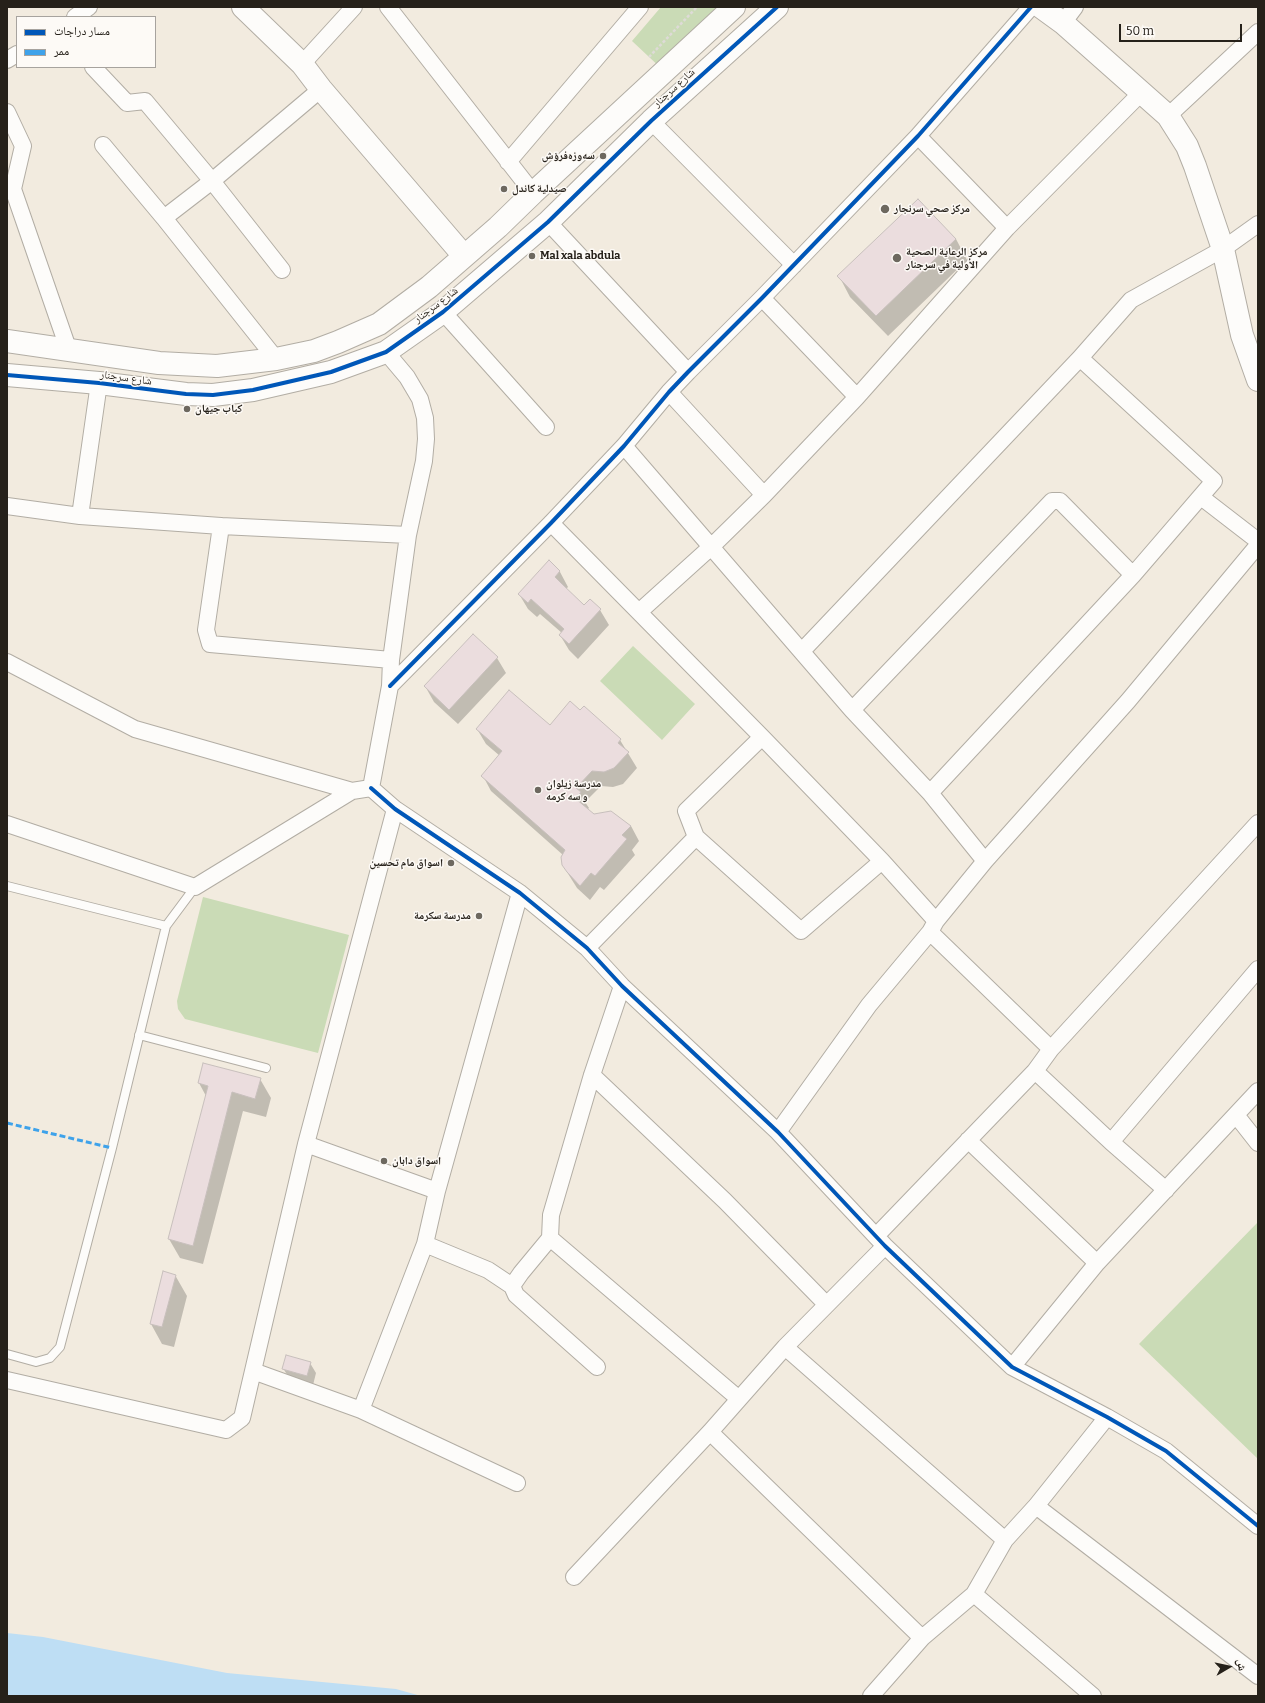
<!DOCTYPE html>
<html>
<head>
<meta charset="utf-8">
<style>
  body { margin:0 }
  #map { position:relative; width:1265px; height:1703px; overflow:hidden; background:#f2ebdf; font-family:Bitter,"Noto Naskh Arabic",serif }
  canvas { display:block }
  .frame { position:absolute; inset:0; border:8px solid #26211a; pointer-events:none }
  .legend { position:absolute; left:16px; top:16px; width:140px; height:52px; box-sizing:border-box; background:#fdfaf6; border:1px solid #a7a39e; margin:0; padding:5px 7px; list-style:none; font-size:12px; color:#26211a }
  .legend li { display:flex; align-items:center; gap:8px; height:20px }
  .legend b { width:20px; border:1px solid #a7a39e }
  .north { position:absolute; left:1209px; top:1647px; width:40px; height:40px; -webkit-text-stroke:3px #fdfaf6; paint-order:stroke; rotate:81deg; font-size:11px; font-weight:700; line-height:16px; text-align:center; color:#26211a }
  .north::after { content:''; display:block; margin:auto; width:14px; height:18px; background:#26211a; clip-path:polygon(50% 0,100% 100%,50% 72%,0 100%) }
  .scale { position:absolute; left:1119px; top:24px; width:123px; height:18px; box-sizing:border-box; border:2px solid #26211a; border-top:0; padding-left:5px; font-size:12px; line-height:14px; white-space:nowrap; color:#26211a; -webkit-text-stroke:3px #fdfaf6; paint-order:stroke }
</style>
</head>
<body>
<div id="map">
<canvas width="1265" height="1703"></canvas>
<div class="frame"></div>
<ul class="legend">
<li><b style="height:5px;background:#0057b8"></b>مسار دراجات</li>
<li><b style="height:5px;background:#3ea2ea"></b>ممر</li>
</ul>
<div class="north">ش</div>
<div class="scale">50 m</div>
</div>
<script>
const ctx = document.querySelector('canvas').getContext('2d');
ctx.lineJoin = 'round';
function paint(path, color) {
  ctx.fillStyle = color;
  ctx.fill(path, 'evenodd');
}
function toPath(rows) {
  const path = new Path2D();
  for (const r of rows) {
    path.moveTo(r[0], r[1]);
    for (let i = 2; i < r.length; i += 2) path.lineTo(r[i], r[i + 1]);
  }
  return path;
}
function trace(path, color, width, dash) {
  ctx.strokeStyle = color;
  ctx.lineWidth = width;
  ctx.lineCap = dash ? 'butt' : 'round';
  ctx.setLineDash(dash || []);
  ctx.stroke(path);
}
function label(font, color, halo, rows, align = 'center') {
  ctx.font = font + ' Bitter,"Noto Naskh Arabic",serif';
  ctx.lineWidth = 3;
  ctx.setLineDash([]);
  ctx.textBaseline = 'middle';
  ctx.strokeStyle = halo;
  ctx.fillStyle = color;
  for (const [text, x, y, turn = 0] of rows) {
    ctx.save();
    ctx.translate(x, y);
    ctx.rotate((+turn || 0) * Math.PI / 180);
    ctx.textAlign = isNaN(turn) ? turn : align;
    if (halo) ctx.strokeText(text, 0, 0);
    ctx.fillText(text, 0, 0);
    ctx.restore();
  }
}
paint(toPath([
  [661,7,728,7,664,71,632,41],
  [633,646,695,704,662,740,600,681],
  [203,897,349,935,318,1053,185,1019,178,1009,177,1001],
  [1258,1222,1258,1459,1139,1344]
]), '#cadbb6');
paint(toPath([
  [7,1633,43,1637,227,1673,396,1689,421,1696,7,1696]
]), '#bedef4');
paint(toPath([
  [956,239,967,260,888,336,850,297,839,276],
  [549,562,560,572,568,587,566,589,584,606,600,610,609,625,578,659,569,650,560,635,562,633,540,614,537,617,528,609,519,594],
  [497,658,506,673,458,724,434,702,425,686],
  [580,711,620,740,637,768,623,784,613,787,601,786,585,802,589,808,587,810,593,815,631,826,639,841,632,850,635,855,604,890,600,887,590,900,577,888,567,872,563,855,491,791,483,776,500,756,486,744,477,729,550,727],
  [204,1064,260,1079,271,1098,266,1117,243,1111,203,1264,180,1258,169,1239,206,1096,199,1083],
  [175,1275,187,1296,174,1347,162,1344,151,1324],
  [310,1363,316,1373,313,1385,289,1378,283,1368]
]), '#0003');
const building = toPath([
  [918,199,956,239,876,316,837,276,918,199],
  [549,560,560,571,555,577,561,583,584,605,590,599,601,609,569,644,559,635,564,629,531,599,528,603,518,594,549,560],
  [473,634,498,657,449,710,424,686,473,634],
  [509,690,550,725,570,701,580,710,584,706,621,739,618,743,629,752,614,768,604,772,592,771,576,788,581,792,576,799,594,814,611,811,631,826,622,835,627,839,595,876,591,873,580,886,567,872,562,865,561,857,565,850,481,776,502,751,476,729,509,690],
  [203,1063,261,1078,255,1099,232,1092,193,1246,168,1239,208,1086,198,1083,203,1063],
  [163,1271,176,1275,162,1327,150,1324,163,1271],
  [286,1355,311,1362,307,1376,282,1369,286,1355]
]);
paint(building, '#ebddde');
trace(building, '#c7bfbc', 1);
const lane = toPath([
  [7,886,166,926],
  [139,1035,266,1068],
  [7,1354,36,1362,50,1358,60,1347,112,1148,166,926,195,887]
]);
const street = toPath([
  [388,7,533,193],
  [75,17,89,7],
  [1063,23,1075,7],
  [7,60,17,54],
  [302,64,354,7],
  [93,67,127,103,145,101,212,181,282,270],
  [7,112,23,146,13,189,69,351],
  [1168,116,1258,32],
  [651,121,794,265],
  [918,136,1007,228],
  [103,145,164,218,276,359],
  [508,162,640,7],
  [164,218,212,181,321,89],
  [548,222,688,372],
  [762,298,857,397],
  [443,312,546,427],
  [669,392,764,495],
  [624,446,852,710,930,793,985,861],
  [1201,497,1258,541],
  [7,506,80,516,221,526,408,535],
  [80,516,99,383],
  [551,523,762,737,882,861,936,921],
  [221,526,206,630,210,644,391,660],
  [639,612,711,547,764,495,857,397,1007,228,1142,92],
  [802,651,1080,358,1131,300,1223,249,1258,224],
  [7,662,135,729,352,791,371,788],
  [390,686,551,523,624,446,669,392,688,372,762,298,918,136,1031,7],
  [852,710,1052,501,1060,501,1133,575],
  [762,737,686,811,696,837,801,931,882,861],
  [371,788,395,809,520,893,587,948,622,986,778,1132,885,1246,1012,1367,1107,1417,1166,1451,1258,1526],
  [371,788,390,686,391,660,408,535,424,461,426,439,425,418,420,399,407,377,386,352],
  [930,793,1133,575,1214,481,1080,358],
  [7,824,195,887,352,791],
  [930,932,1051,1049],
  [587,948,696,837],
  [622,986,592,1075,551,1215,550,1238,739,1399],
  [1035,1071,1111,1142,1166,1190],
  [592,1075,725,1201,826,1304],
  [1236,1115,1258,1143],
  [778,1132,869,1005,930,932,936,921,985,861,1128,701,1258,545],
  [968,1140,1097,1263],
  [1111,1142,1258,969],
  [306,1144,437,1191],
  [877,1235,1035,1071,1051,1049,1258,823],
  [550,1238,521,1273,512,1286,516,1295,597,1367],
  [425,1244,488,1270,512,1286],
  [785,1347,1005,1540],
  [1012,1367,1097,1263,1258,1091],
  [253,1371,361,1410,517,1483],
  [7,1380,226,1430,242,1418,306,1144,395,809],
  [361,1410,425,1244,437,1191,520,893],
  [710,1432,922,1638],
  [1036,1506,1258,1676],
  [574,1577,710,1432,785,1347,885,1246],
  [974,1594,1093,1696],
  [871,1696,922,1638,974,1594,1005,1540,1036,1506,1107,1417]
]);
const secondary = toPath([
  [243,7,302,64,321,89,464,256],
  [1041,7,1063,23,1168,116,1187,146,1195,166,1223,249,1242,335,1258,380],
  [7,341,159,363,217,366,276,359,314,351,338,342,379,324,429,287,498,227,533,193,734,7],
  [7,375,99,383,186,394,213,395,253,390,331,372,386,352,443,312,548,222,651,121,777,7]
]);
trace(lane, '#b2ada4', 10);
trace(street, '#b2ada4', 18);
trace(secondary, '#b2ada4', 24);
trace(toPath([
  [649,57,697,7]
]), '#dedbd7', 2.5, [3, 2]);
trace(lane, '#fdfcfa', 8);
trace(street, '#fdfcfa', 16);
trace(secondary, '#fdfcfa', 22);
trace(toPath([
  [7,1123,112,1148]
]), '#3ea2ea', 3, [6, 3]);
trace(toPath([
  [7,375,99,383,186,394,213,395,253,390,331,372,386,352,443,312,548,222,651,121,777,7],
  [390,686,551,523,624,446,669,392,688,372,762,298,918,136,1031,7],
  [371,788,395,809,520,893,587,948,622,986,778,1132,885,1246,1012,1367,1107,1417,1166,1451,1258,1526]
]), '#0057b8', 4);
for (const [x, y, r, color] of [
  [603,156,4,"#6d685f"],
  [504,189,4,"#6d685f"],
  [885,209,5,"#6d685f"],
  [532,256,4,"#6d685f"],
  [897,258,5,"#6d685f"],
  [187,409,4,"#6d685f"],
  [538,790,4,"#6d685f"],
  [451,863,4,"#6d685f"],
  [479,916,4,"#6d685f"],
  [384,1161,4,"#6d685f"]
]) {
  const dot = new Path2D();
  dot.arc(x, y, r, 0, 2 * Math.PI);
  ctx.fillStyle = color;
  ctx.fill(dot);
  trace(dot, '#fdfaf6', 1.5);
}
label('11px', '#26211a', '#fdfaf6', [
  ["شارع سرجنار",674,88,-42],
  ["شارع سرجنار",436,305,-37],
  ["شارع سرجنار",126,378,8]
]);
label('bold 11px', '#26211a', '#fdfaf6', [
  ["سەوزەفرۆش",595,156,"right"],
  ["صيدلية كاندل",512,189],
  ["مركز صحي سرنجار",894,209],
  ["مركز الرعاية الصحية",906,252],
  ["الأولية في سرجنار",906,265],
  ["Mal xala abdula",540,256],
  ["كباب جيهان",195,409],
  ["مدرسة زيلوان",546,784],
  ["و سه كرمه",546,797],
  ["اسواق مام تحسين",443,863,"right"],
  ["مدرسة سكرمة",471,916,"right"],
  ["اسواق دابان",392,1161]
], 'left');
</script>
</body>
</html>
